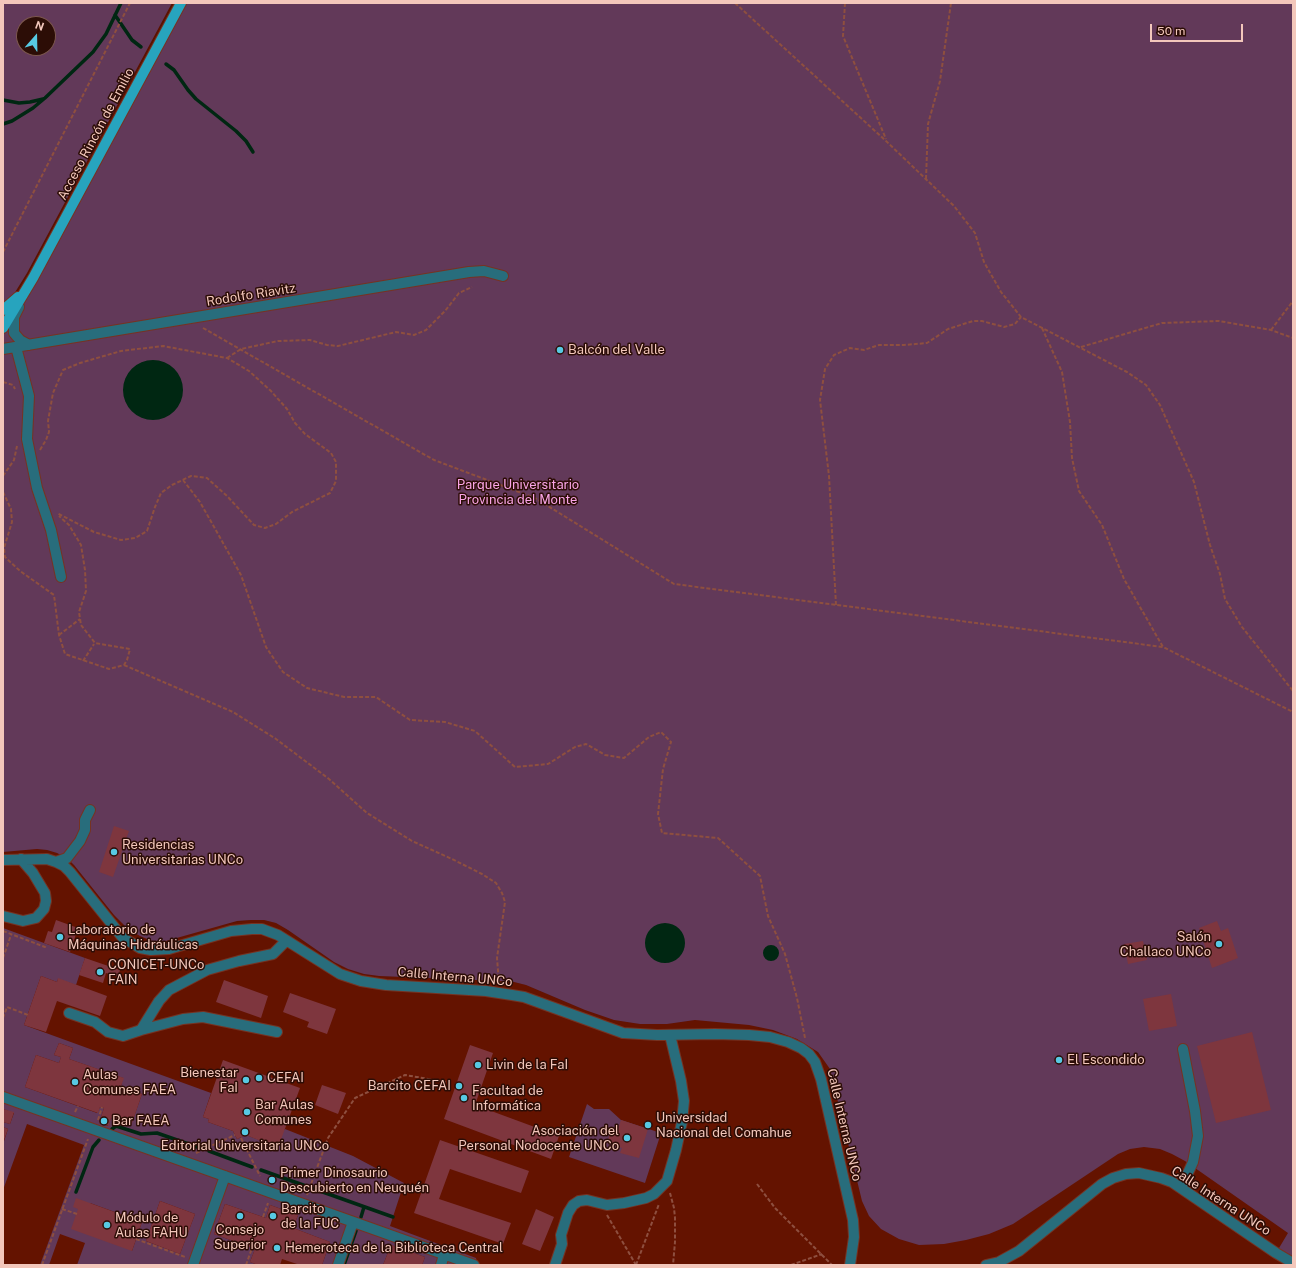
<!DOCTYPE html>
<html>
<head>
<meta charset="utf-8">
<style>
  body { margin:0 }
  #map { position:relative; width:1296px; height:1268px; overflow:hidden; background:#5a1200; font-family:"Public Sans",sans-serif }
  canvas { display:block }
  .frame { position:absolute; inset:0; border:4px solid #f3c7bb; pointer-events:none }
  .north { position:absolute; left:16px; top:16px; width:40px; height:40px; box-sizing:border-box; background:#2c0d06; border:1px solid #7c574e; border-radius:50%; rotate:20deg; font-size:11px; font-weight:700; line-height:16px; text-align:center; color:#f3c7bb }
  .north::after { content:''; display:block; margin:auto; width:14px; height:18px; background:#57c9e3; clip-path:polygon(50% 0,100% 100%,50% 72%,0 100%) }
  .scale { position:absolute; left:1150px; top:24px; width:93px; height:18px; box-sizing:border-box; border:2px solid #f3c7bb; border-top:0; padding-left:5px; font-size:12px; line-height:14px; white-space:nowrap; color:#f3c7bb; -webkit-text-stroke:3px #2c0d06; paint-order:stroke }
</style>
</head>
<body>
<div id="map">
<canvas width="1296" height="1268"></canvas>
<div class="frame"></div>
<div class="north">N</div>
<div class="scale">50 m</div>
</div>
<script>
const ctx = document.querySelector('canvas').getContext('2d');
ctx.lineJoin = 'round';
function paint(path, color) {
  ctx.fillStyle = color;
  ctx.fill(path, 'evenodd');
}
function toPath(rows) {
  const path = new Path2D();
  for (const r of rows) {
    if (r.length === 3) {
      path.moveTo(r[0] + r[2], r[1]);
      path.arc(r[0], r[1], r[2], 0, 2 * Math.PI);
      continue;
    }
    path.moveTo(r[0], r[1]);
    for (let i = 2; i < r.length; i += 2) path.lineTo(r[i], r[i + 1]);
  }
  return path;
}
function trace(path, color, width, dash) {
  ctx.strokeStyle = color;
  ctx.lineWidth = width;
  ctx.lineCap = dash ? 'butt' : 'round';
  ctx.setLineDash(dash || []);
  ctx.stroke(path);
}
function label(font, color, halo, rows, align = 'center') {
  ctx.font = font + ' "Public Sans",sans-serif';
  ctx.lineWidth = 3;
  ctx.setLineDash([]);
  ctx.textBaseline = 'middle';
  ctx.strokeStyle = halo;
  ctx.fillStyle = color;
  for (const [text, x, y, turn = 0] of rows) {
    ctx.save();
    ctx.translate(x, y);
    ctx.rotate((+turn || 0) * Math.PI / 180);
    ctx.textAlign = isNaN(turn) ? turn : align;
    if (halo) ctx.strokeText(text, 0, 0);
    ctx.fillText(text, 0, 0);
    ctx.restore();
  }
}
paint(toPath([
  [37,849,47,850,57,853,67,858,74,865,114,915,128,929,222,925,251,920,264,920,276,923,288,930,334,962,364,974,379,976,499,981,514,982,526,985,585,1010,614,1020,641,1024,667,1024,695,1020,797,896,1293,1227,1276,1253,1293,1265,3,1265,3,852]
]), '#641300');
paint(toPath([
  [3,3,172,3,27,273,14,294,3,304],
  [24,24,48,24,48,48,24,48],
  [181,3,1293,3,1293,1263,1276,1253,1288,1233,1185,1161,1172,1154,1160,1149,1144,1147,1130,1149,1118,1154,1013,1224,989,1234,966,1240,944,1244,919,1245,899,1239,881,1229,869,1216,862,1201,830,1069,818,1052,797,1039,773,1030,749,1025,695,1020,667,1024,640,1024,614,1020,585,1010,526,985,514,982,499,981,379,976,364,974,348,969,334,962,288,930,276,923,264,920,251,920,237,921,166,941,152,941,140,936,128,929,114,915,74,865,67,858,57,853,47,850,37,849,3,852,3,328],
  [3,928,85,958,76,985,58,979,57,982,41,976,24,1025,211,1093,203,1117,209,1119,208,1122,233,1131,237,1139,246,1135,270,1144,285,1129,353,1156,404,1183,390,1226,476,1258,477,1265,422,1265,425,1257,391,1245,383,1265,322,1265,330,1242,293,1228,298,1215,270,1205,266,1218,225,1204,214,1234,255,1249,250,1262,258,1265,77,1265,85,1243,60,1234,49,1265,40,1265,84,1145,27,1124,3,1190,3,1144,8,1129,3,1127,3,1122,10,1124,14,1113,3,1109],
  [59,1043,73,1048,69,1059,123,1078,121,1086,142,1094,131,1125,111,1118,108,1126,99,1123,104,1108,100,1107,97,1113,25,1087,36,1055,59,1063,61,1057,54,1055],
  [160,1201,195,1214,180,1254,146,1241],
  [90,1203,142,1222,132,1251],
  [587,1104,594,1109,609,1109,621,1120,661,1133,645,1183,569,1157]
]), '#623959');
paint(toPath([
  [153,390,30],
  [665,943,20],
  [771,953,8]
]), '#002712');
trace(toPath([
  [115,15,132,40,141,47],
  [166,64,174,70,188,90,196,99,236,131,246,141,253,152],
  [3,100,19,103,30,102,43,99],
  [3,124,12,121,33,108,45,98,93,52,106,34,121,3],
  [112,1129,116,1126,141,1134,157,1133,200,1148],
  [209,1151,252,1167],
  [261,1170,393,1217],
  [76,1192,93,1147,99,1140],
  [361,1217,364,1207],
  [344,1265,356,1231]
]), '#002712', 3.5);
paint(toPath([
  [114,826,129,831,113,877,99,872],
  [56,920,78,928,70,952,44,943,48,931,52,932],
  [1217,921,1221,931,1228,928,1238,958,1212,968,1199,928],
  [1143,941,1147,960,1128,964,1124,944],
  [85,958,120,970,118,977,106,973,103,983,79,975],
  [41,976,57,982,58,978,107,996,100,1016,57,1001,46,1032,24,1025],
  [224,980,268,996,261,1018,216,1002],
  [290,993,336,1009,327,1034,307,1027,309,1022,283,1012],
  [1171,994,1177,1026,1149,1031,1143,999],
  [1252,1032,1271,1110,1216,1123,1197,1046],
  [59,1043,73,1048,69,1059,124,1078,121,1086,142,1094,131,1126,111,1118,109,1126,99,1123,104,1108,100,1107,98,1113,25,1087,36,1055,59,1063,61,1057,54,1055],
  [470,1045,493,1053,475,1105,559,1136,551,1159,444,1119],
  [223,1060,300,1088,279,1145,272,1142,271,1145,246,1135,237,1139,233,1131,208,1122,209,1119,203,1117],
  [322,1085,346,1093,338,1114,315,1105],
  [3,1109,14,1112,10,1124,3,1122],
  [621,1120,648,1129,639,1158,620,1153,622,1148,607,1143,611,1130,617,1132],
  [3,1127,8,1129,3,1143],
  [440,1140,529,1171,521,1193,450,1169,439,1199,511,1223,503,1244,414,1213],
  [76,1198,142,1222,132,1251,71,1229,78,1209,73,1207],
  [160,1201,195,1214,180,1254,146,1241],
  [225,1204,266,1218,270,1205,298,1215,293,1228,330,1242,322,1265,300,1265,282,1259,280,1265,258,1265,250,1262,255,1249,214,1234],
  [536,1209,554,1217,540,1251,522,1244],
  [391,1245,425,1257,422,1265,383,1265]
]), '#7e363e');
const minor = toPath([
  [19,307,14,317,14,333,20,340,29,345],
  [16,347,29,396,27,439,37,488,51,530,61,577],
  [3,349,469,272,484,271,503,276],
  [3,860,47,859,56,862,64,866,70,872,123,938,140,948,151,950,169,949,231,931,252,929,262,929,278,935,340,974,361,981,386,985,486,991,512,995,524,997,623,1033,657,1035,715,1034,749,1035,770,1037,788,1042,801,1048,809,1054,815,1062,821,1079,853,1220,854,1237,850,1265],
  [56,862,67,858,80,841,85,830,85,820,90,810],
  [3,916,23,921,36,918,44,909,46,901,45,893,33,873,21,859],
  [69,1013,95,1022,108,1032,123,1036,141,1030,159,1001,169,990,207,970,239,961,273,954,286,941],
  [141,1030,183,1019,203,1017,277,1032],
  [3,1097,474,1265],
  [1181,1188,1193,1162,1198,1136,1195,1111,1183,1049],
  [193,1265,225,1176],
  [338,1265,353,1222],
  [441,1265,444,1255],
  [555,1265,562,1244,561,1235,568,1213,573,1205,579,1201,587,1200,607,1205,624,1203,646,1198,654,1194,667,1181,676,1150,682,1122,684,1101,681,1081,670,1035],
  [986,1265,999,1262,1019,1251,1102,1184,1113,1178,1126,1174,1139,1173,1161,1178,1172,1182,1276,1253,1293,1263]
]);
const major = toPath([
  [3,310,18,297],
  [3,328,33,278,181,3]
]);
trace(minor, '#763322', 12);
trace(major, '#763322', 12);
trace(toPath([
  [735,3,886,141,954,206,975,233,984,262,1001,292,1021,317,1127,372,1146,385,1160,405,1194,482,1210,545,1220,574,1225,599,1242,627,1293,691],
  [845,3,843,36,886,139],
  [926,179,928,124,940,81,951,3],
  [3,252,130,3],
  [203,328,434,460,535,498,674,584,1163,647,1293,712],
  [1042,328,1062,372,1070,422,1072,458,1079,491,1102,525,1124,579,1163,647],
  [1271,330,1293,301],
  [1081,347,1162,323,1219,321,1271,330,1293,338],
  [227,358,241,349,278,341,310,340,327,345,338,346,396,332,414,335,426,330,445,311,459,293,472,287],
  [3,382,13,385,15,389],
  [40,450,46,440,49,432,48,421,53,393,63,370,80,363,121,351,163,346,227,358,249,371,271,391,287,409,295,423,305,434,331,453,336,462,336,481,330,493,292,512,276,524,265,528,254,525,227,496,207,478,191,476,172,485,161,493,155,507,147,531,135,538,121,540,94,532,57,513],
  [3,476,14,460,17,446],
  [183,480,200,502,241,575,266,647,283,672,307,688,344,697,376,697,410,720,445,722,475,731,515,767,548,764,575,747,586,744,605,755,624,758,649,737,661,732,671,742,663,769,658,814,662,833,718,838,760,876,768,916,785,954,797,998,805,1038],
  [3,492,11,509,12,522,4,548,5,557,20,571,54,595,59,635,65,654,109,669,124,665,127,660,130,649,95,643,81,625,79,612,86,591,85,570,81,545,69,525,59,516],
  [836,605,829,476,820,400,825,369,834,355,850,348,864,350,879,345,904,345,927,343,948,329,973,321,982,321,1004,327,1015,324,1021,317],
  [59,635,80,619],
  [83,661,94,644],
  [124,665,233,712,276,739,329,779,367,813,412,841,452,859,482,874,496,883,502,893,505,902,497,958,499,983],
  [3,931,45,947,46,944],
  [3,958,11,935],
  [3,1018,7,1007,28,1015],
  [75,1112,78,1106],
  [98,1120,102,1107],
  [241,1138,260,1176],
  [196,1153,235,1135],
  [757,1184,775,1208,832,1265],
  [670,1193,674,1208,675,1218,675,1242,673,1265],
  [307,1195,328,1138,355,1098,405,1075,446,1082],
  [62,1209,77,1214],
  [607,1215,636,1265],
  [263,1217,268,1203],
  [136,1239,185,1257],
  [42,1265,88,1139],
  [246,1265,252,1248],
  [636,1265,659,1204],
  [791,1265,822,1254]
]), '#8e4f3f', 2, [4, 2]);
trace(minor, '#286d7c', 10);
trace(major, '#27a4be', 10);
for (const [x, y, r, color] of [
  [560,350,4,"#57c9e3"],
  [114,852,4,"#57c9e3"],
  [60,937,4,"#57c9e3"],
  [1219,944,4,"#57c9e3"],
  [100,972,4,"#57c9e3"],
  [1059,1060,4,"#57c9e3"],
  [478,1065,4,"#57c9e3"],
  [259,1078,4,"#57c9e3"],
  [246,1080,4,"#57c9e3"],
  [75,1082,4,"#57c9e3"],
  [459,1086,4,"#57c9e3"],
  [464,1098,4,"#57c9e3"],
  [247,1112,4,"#57c9e3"],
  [104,1121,4,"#57c9e3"],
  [648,1125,4,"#57c9e3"],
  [245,1132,4,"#57c9e3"],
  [627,1138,4,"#57c9e3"],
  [272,1180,4,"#57c9e3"],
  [240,1216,4,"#57c9e3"],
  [273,1216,4,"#57c9e3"],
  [107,1225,4,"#57c9e3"],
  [277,1248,4,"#57c9e3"]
]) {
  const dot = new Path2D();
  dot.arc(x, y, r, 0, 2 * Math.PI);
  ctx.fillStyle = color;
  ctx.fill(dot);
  trace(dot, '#2c0d06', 1.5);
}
label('13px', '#f3c7bb', '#2c0d06', [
  ["Acceso Rincón de Emilio",96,134,-62],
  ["Rodolfo Riavitz",251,295,-9],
  ["Calle Interna UNCo",455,977,5],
  ["Calle Interna UNCo",844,1125,77],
  ["Calle Interna UNCo",1221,1201,33]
]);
label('13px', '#f3c7bb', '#2c0d06', [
  ["Balcón del Valle",568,350],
  ["Residencias",122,845],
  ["Universitarias UNCo",122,860],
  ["Laboratorio de",68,930],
  ["Máquinas Hidráulicas",68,945],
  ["Salón",1211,937,"right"],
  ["Challaco UNCo",1211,952,"right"],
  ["CONICET-UNCo",108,965],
  ["FAIN",108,980],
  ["El Escondido",1067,1060],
  ["Livin de la FaI",486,1065],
  ["Bienestar",238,1073,"right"],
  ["FaI",238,1088,"right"],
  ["Aulas",83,1075],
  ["Comunes FAEA",83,1090],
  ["CEFAI",267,1078],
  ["Barcito CEFAI",451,1086,"right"],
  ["Facultad de",472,1091],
  ["Informática",472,1106],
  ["Bar Aulas",255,1105],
  ["Comunes",255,1120],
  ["Universidad",656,1118],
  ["Nacional del Comahue",656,1133],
  ["Bar FAEA",112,1121],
  ["Asociación del",619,1131,"right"],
  ["Personal Nodocente UNCo",619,1146,"right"],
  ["Editorial Universitaria UNCo",245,1146,"center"],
  ["Primer Dinosaurio",280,1173],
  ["Descubierto en Neuquén",280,1188],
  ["Barcito",281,1209],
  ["de la FUC",281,1224],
  ["Módulo de",115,1218],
  ["Aulas FAHU",115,1233],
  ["Consejo",240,1230,"center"],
  ["Superior",240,1245,"center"],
  ["Hemeroteca de la Biblioteca Central",285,1248]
], 'left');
label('13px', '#faa5e7', '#2c0d06', [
  ["Parque Universitario",518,485],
  ["Provincia del Monte",518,500]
]);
</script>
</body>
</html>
